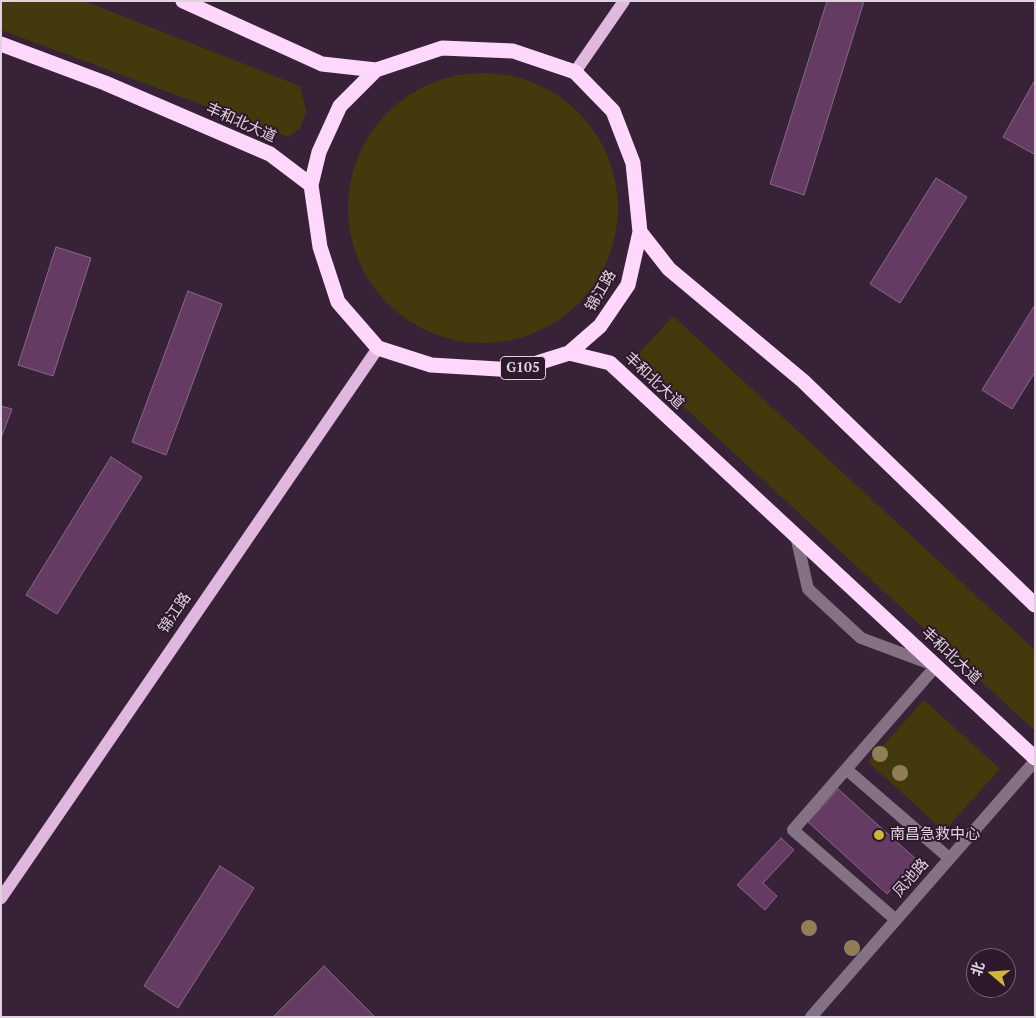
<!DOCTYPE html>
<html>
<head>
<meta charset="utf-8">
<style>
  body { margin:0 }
  #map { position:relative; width:1036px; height:1018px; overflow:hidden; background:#372237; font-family:"PT Serif","Noto Sans SC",serif }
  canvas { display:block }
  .frame { position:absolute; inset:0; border:2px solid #e1d2e0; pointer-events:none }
  .north { position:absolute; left:966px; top:948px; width:50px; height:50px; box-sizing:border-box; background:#2d182c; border:1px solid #756274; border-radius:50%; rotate:288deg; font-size:14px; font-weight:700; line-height:20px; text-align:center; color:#e1d2e0 }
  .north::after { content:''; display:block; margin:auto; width:18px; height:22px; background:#cfb837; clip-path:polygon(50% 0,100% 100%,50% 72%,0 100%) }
</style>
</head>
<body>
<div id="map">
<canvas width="1036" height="1018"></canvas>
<div class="frame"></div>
<div class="north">北</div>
</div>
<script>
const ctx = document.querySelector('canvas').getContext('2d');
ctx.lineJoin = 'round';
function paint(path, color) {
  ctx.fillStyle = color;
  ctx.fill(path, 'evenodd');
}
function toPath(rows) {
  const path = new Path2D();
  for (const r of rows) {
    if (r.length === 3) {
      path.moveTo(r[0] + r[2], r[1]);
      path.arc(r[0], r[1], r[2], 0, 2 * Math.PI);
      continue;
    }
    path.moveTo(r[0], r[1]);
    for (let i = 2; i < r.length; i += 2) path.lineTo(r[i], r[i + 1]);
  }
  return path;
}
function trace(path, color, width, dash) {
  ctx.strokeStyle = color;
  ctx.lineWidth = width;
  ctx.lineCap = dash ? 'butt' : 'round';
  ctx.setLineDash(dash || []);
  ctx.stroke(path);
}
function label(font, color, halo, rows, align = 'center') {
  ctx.font = font + ' "PT Serif","Noto Sans SC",serif';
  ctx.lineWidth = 4;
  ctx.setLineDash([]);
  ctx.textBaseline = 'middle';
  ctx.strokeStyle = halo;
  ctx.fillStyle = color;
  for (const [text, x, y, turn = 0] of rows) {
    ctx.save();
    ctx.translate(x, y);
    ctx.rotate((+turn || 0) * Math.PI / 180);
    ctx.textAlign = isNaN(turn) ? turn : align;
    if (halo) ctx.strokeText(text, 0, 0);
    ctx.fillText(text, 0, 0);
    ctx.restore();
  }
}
paint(toPath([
  [1,1,84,1,300,86,306,111,300,128,289,137,1,30],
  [483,208,135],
  [673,316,1035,650,1035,731,633,360],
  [924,700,1000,769,944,831,868,762]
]), '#423a0c');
const building = toPath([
  [827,1,864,1,804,195,770,184,827,1],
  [1035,80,1035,153,1034,154,1003,137,1035,80],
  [936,178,967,197,900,303,870,284,936,178],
  [56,247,91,258,53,376,18,365,56,247],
  [188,291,222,304,166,455,132,442,188,291],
  [1035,305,1035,372,1012,409,982,390,1035,305],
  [1,406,12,409,1,438,1,406],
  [111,457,142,477,57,614,26,595,111,457],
  [838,789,917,860,887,894,808,822,838,789],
  [781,838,794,850,763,883,777,896,765,910,737,885,781,838],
  [220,866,254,888,178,1008,144,986,220,866],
  [324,966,375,1017,273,1017,324,966]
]);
paint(building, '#653b64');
trace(building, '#856b83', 1);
trace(toPath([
  [796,536,808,589,861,638,936,666,793,830,896,920],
  [846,769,949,858],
  [811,1017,1035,761]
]), '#857184', 12);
trace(toPath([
  [575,72,624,1],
  [1,898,378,348]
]), '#e0b7de', 12);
trace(toPath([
  [183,1,322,64,376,70,442,48,513,51,575,72,613,111,633,163,640,232,669,269,803,381,1035,605],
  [1,44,105,83,270,154,311,185,320,247,338,302,378,348,431,365,515,370,569,353,610,363,1035,758],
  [311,185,319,152,340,106,376,70],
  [569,353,600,326,628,285,640,232]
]), '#ffd6fc', 15);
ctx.fillStyle = '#927e56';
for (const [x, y] of [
  [880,754],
  [900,773],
  [809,928],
  [852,948]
]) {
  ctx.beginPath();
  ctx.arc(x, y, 8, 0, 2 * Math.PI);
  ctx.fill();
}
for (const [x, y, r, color] of [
  [879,835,6,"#cfb837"]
]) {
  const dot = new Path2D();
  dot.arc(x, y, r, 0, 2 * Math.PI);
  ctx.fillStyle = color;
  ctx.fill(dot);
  trace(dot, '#2d182c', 2);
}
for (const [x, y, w] of [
  [523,368,45]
]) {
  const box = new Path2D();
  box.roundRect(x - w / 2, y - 11.5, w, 23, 4);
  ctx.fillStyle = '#2d182c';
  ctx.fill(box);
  trace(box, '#e1d2e0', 1);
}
label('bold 14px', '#e1d2e0', null, [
  ["G105",523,368]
]);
label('15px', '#e1d2e0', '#2d182c', [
  ["丰和北大道",241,123,24],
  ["锦江路",601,291,-60],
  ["丰和北大道",654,381,43],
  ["锦江路",175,613,-56],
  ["丰和北大道",951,656,43],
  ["凤池路",911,878,-49]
]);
label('15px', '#e1d2e0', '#2d182c', [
  ["南昌急救中心",890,835]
], 'left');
</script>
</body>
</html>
